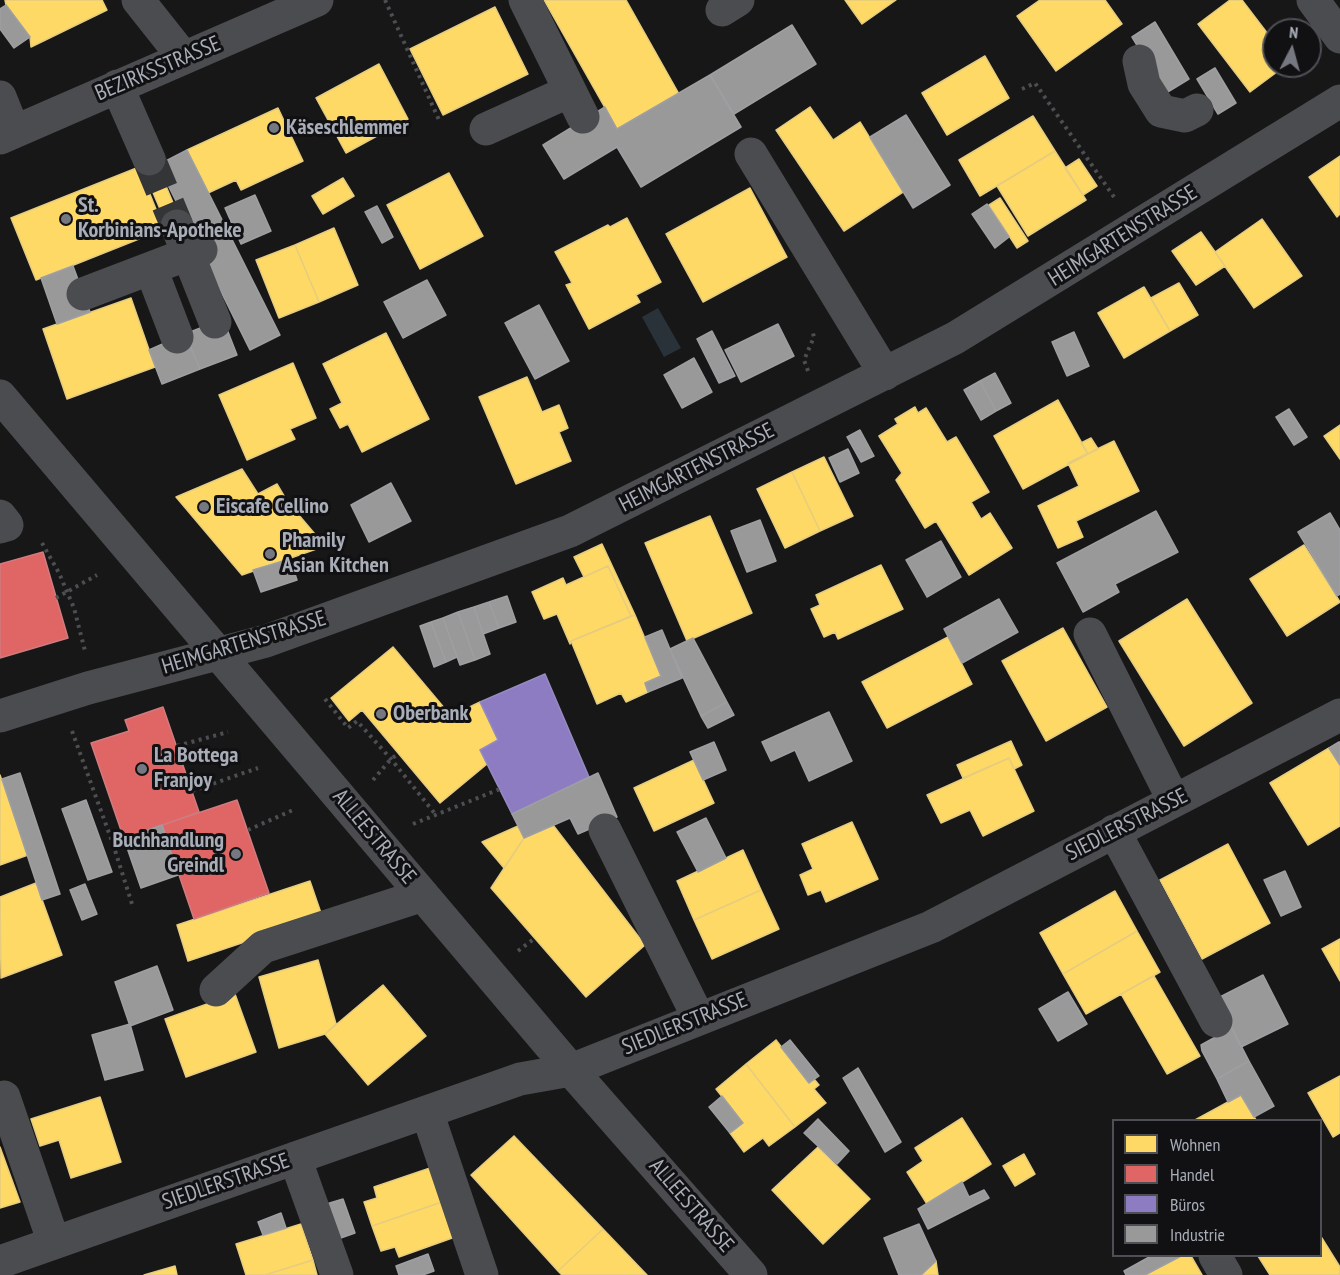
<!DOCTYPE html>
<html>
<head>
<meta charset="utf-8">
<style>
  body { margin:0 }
  #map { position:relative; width:1340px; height:1275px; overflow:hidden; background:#171717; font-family:"PT Sans Narrow",sans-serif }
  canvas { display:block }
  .legend { position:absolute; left:1112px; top:1119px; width:210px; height:138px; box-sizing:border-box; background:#111113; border:2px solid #4d4f55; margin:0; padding:8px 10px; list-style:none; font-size:18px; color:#a8adb8 }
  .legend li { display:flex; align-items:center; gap:12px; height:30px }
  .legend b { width:30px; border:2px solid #4d4f55 }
  .north { position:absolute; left:1262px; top:18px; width:60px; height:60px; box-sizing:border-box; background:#111113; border:2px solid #4d4f55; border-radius:50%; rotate:6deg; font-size:16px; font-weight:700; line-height:24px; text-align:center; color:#a8adb8 }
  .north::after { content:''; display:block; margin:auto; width:21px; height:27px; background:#757880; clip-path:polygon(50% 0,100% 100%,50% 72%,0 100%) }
</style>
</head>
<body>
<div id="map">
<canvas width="1340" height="1275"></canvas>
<ul class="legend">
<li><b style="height:16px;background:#ffd966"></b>Wohnen</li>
<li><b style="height:16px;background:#e06666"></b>Handel</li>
<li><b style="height:16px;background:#8e7cc3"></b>Büros</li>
<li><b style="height:16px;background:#999"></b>Industrie</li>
</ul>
<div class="north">N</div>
</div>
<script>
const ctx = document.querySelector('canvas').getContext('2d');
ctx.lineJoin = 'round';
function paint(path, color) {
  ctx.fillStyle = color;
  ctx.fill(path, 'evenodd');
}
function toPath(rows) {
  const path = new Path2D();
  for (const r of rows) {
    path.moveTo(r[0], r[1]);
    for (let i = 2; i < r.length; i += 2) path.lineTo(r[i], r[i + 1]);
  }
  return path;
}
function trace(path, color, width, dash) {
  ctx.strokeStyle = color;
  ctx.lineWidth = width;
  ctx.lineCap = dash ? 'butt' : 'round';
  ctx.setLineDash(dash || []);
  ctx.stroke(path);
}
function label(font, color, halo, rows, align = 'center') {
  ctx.font = font + ' "PT Sans Narrow",sans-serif';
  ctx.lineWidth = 6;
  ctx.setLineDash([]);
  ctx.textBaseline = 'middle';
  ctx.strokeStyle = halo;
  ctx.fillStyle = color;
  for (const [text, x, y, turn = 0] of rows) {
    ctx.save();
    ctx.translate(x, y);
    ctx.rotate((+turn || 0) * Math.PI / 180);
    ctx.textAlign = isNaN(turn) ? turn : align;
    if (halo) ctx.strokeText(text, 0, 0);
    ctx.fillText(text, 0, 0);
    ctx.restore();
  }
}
paint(toPath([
  [658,308,681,348,664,357,642,317]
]), '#2a3239');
const homes = toPath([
  [5,0,102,0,107,10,31,47,30,37,6,5,5,0],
  [544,0,626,0,679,94,617,129,544,0],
  [845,0,896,0,862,24,845,0],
  [1040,0,1105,0,1122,24,1056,71,1017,16,1040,0],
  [1230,0,1242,0,1274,42,1274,66,1285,66,1250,92,1198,24,1230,0],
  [495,7,528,74,443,115,410,49,495,7],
  [985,56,1009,98,947,135,922,93,985,56],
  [379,64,408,119,346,153,316,98,379,64],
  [810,107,833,140,860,122,903,192,844,231,776,130,810,107],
  [278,108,303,161,241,190,236,180,208,193,187,150,278,108],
  [1033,116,1055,151,980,196,959,160,1033,116],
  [1055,151,1086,200,1028,236,997,186,1055,151],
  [1340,156,1340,214,1337,217,1309,177,1340,156],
  [1079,159,1097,186,1083,195,1065,168,1079,159],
  [155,160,182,224,169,230,142,167,155,160],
  [139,167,164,229,36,280,11,218,139,167],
  [449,173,483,236,420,269,387,205,449,173],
  [343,178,354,196,323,214,312,196,343,178],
  [750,188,787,257,703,302,666,234,750,188],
  [1000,198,1028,241,1017,248,989,205,1000,198],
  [627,218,661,282,636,295,640,302,589,329,566,285,572,283,555,252,608,225,610,227,627,218],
  [1262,219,1302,276,1254,308,1215,252,1262,219],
  [334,228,358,285,319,302,295,245,334,228],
  [1201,232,1225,266,1196,285,1172,251,1201,232],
  [295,245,319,302,279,318,256,260,295,245],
  [1179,283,1198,315,1170,331,1151,298,1179,283],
  [1144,287,1170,331,1124,358,1098,313,1144,287],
  [131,298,155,367,67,399,43,329,131,298],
  [386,333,429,419,362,452,348,424,340,428,330,409,342,403,323,364,386,333],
  [293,363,316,418,290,429,295,439,247,460,219,395,293,363],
  [527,377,542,412,559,405,568,428,559,432,571,461,516,484,479,397,527,377],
  [1058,400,1088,454,1023,489,994,436,1058,400],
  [915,407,918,413,926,408,947,442,956,437,989,492,971,502,981,519,990,513,1012,548,969,575,936,521,925,528,896,480,902,473,879,436,898,424,895,419,915,407],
  [1340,425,1340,459,1324,436,1340,425],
  [1091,438,1098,449,1088,454,1081,443,1091,438],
  [1114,441,1139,491,1076,521,1083,537,1058,548,1038,506,1079,486,1068,463,1114,441],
  [824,457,853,516,820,531,792,472,824,457],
  [242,469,258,494,277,484,287,501,325,546,242,575,176,497,242,469],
  [792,472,820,531,785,548,757,489,792,472],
  [710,516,752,613,687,641,645,543,710,516],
  [602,544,635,615,631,616,608,566,584,577,574,557,602,544],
  [1304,545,1340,602,1287,636,1250,579,1304,545],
  [881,565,903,609,838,639,835,632,824,637,811,609,820,605,816,595,881,565],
  [608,566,631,616,571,641,570,644,557,614,544,619,532,592,563,578,566,585,608,566],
  [1187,599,1252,703,1184,746,1119,641,1187,599],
  [635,615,661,676,645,683,648,692,626,702,621,693,597,704,571,641,635,615],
  [1063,628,1107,707,1046,741,1002,661,1063,628],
  [948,637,972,684,887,728,862,682,948,637],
  [393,647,451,716,480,702,498,740,480,750,487,764,440,803,362,710,349,721,331,698,393,647],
  [1011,741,1022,765,1014,769,1009,758,963,778,957,765,1011,741],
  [1329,748,1340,765,1340,826,1308,845,1270,783,1329,748],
  [1009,758,1034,811,983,836,970,810,941,823,927,795,1009,758],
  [694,760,714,803,654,831,634,788,694,760],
  [0,775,28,855,0,865,0,775],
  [852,822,878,879,826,902,821,890,808,895,800,875,813,869,802,844,852,822],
  [553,825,645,945,586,997,491,888,524,838,553,825],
  [518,826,524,838,504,868,482,842,518,826],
  [1228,844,1270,923,1202,959,1160,880,1228,844],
  [743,850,761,890,694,920,677,881,743,850],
  [310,881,322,916,188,961,177,925,310,881],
  [36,883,62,955,1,978,0,897,36,883],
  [761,890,779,929,712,959,694,920,761,890],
  [1115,891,1137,931,1063,974,1040,933,1115,891],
  [1137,931,1160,972,1086,1014,1063,974,1137,931],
  [1340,939,1340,981,1322,949,1340,939],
  [318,960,336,1024,325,1034,279,1048,259,977,318,960],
  [1154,976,1200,1056,1167,1074,1121,994,1154,976],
  [383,985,426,1036,368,1085,325,1034,383,985],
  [235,994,256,1052,186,1077,165,1019,235,994],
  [776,1040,809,1083,814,1079,819,1085,814,1089,826,1103,795,1127,746,1064,776,1040],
  [746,1064,795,1127,769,1146,763,1138,744,1152,730,1133,743,1123,716,1089,746,1064],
  [1340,1076,1340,1133,1333,1137,1308,1093,1340,1076],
  [1241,1095,1256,1120,1195,1120,1228,1102,1241,1095],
  [100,1097,121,1162,71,1178,59,1140,40,1146,31,1119,100,1097],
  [962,1118,991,1164,927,1204,907,1172,923,1161,915,1148,962,1118],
  [514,1136,603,1229,558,1271,471,1175,514,1136],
  [0,1147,20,1202,0,1208,0,1147],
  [818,1147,870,1199,823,1244,772,1190,818,1147],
  [1024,1154,1035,1174,1015,1186,1003,1166,1024,1154],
  [430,1168,442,1202,372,1226,364,1202,377,1198,374,1187,430,1168],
  [442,1202,455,1237,399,1257,395,1247,381,1251,372,1226,442,1202],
  [301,1224,313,1260,265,1275,246,1275,236,1244,301,1224],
  [603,1229,647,1275,562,1275,558,1271,603,1229],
  [1320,1235,1340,1267,1340,1275,1270,1275,1258,1256,1320,1256,1320,1235],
  [1181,1256,1191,1256,1202,1275,1145,1275,1181,1256],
  [313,1260,317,1275,265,1275,313,1260],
  [936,1261,938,1275,921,1275,936,1261],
  [175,1266,177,1275,144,1275,175,1266]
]);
paint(homes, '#ffd966');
trace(homes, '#e5cc7f', 1.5);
const shops = toPath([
  [43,552,68,638,0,658,0,564,43,552],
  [163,707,199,812,124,839,91,743,129,731,125,720,163,707],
  [237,800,269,893,194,919,162,825,237,800]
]);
paint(shops, '#e06666');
trace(shops, '#cf7b7f', 1.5);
const offices = toPath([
  [545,674,589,777,512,814,480,750,498,740,480,702,545,674]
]);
paint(offices, '#8e7cc3');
trace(offices, '#968bc0', 1.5);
const industry = toPath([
  [6,5,30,37,14,48,0,29,0,9,6,5],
  [1155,22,1189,79,1166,93,1132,37,1155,22],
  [792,25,816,64,734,114,710,75,792,25],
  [1215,68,1236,103,1218,114,1197,79,1215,68],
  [710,75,741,127,641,187,617,147,564,179,543,145,605,107,617,129,710,75],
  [906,115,950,185,913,208,870,137,906,115],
  [187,150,280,335,250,350,158,165,187,150],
  [255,195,271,231,241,244,225,208,255,195],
  [987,204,1009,237,995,248,972,214,987,204],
  [377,206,393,237,382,243,365,212,377,206],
  [73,266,90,312,57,324,41,278,73,266],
  [427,280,446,315,403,338,384,302,427,280],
  [539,305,569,361,535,379,505,323,539,305],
  [223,319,237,355,200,369,185,334,223,319],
  [778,324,794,356,741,382,725,350,778,324],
  [712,331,735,376,719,383,697,339,712,331],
  [1074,332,1089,366,1067,376,1052,342,1074,332],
  [185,334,200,369,162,384,149,350,185,334],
  [694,358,712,392,682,408,664,375,694,358],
  [995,373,1011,403,996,411,980,381,995,373],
  [980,381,996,411,981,420,964,390,980,381],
  [1289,409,1307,437,1294,445,1276,417,1289,409],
  [860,430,874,456,861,462,847,437,860,430],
  [848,449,859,473,840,482,829,458,848,449],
  [391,483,411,521,369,542,351,505,391,483],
  [1156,511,1178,552,1115,584,1119,592,1083,612,1057,563,1156,511],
  [1330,513,1340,530,1340,594,1337,596,1298,532,1330,513],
  [760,520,776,561,747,572,731,531,760,520],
  [941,541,961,577,927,597,906,560,941,541],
  [290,559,297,580,261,592,253,570,290,559],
  [507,596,516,622,499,628,489,602,507,596],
  [999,599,1018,632,962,663,944,629,999,599],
  [489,602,499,628,483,634,474,607,489,602],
  [474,607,490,654,475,660,458,612,474,607],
  [458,612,475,660,460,665,443,618,458,612],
  [443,618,457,657,446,662,431,622,443,618],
  [431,622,446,662,434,667,420,626,431,622],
  [662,630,682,678,648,692,645,683,661,676,645,637,662,630],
  [693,638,727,702,701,716,670,649,693,638],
  [727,702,734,715,708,728,701,716,727,702],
  [829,712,852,761,809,781,795,750,771,761,762,742,829,712],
  [714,742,726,770,703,780,690,752,714,742],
  [1339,742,1340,742,1340,765,1329,748,1339,742],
  [20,773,60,894,42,900,2,779,20,773],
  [598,773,617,817,578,834,570,818,524,838,512,814,598,773],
  [86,800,112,872,88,880,62,809,86,800],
  [706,818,726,858,698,872,677,832,706,818],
  [162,825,178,875,141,888,124,839,162,825],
  [1285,871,1301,907,1281,916,1264,880,1285,871],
  [85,884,97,914,82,920,70,890,85,884],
  [157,966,173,1010,130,1026,115,982,157,966],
  [1263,975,1288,1024,1241,1047,1216,999,1263,975],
  [1068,992,1087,1024,1058,1041,1039,1009,1068,992],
  [130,1024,143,1070,105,1080,92,1035,130,1024],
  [1232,1028,1249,1061,1217,1079,1202,1051,1201,1045,1232,1028],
  [790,1040,819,1076,809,1083,781,1047,790,1040],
  [1249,1061,1274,1106,1254,1117,1241,1095,1228,1102,1217,1079,1249,1061],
  [858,1068,901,1142,885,1152,843,1078,858,1068],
  [722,1096,743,1123,730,1133,709,1107,722,1096],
  [818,1119,849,1151,837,1164,804,1133,818,1119],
  [962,1182,969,1197,984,1190,989,1198,928,1229,918,1209,962,1182],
  [343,1199,355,1233,335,1240,323,1205,343,1199],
  [281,1213,286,1228,263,1235,258,1222,281,1213],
  [919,1224,936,1261,921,1275,899,1275,884,1238,919,1224],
  [428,1254,434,1271,423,1275,399,1275,396,1266,428,1254],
  [1151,1256,1181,1256,1145,1275,1126,1275,1124,1271,1151,1256]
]);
paint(industry, '#999');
trace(industry, '#9e9fa2', 1.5);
trace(toPath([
  [149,159,177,226]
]), '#343537', 33, [33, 16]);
trace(toPath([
  [385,0,439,120],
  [1022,89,1035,83,1114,197],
  [808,371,804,360,814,337,812,330],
  [42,543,59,573,74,608,85,651],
  [56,598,97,575],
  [325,699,348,728,357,721,391,759,436,815],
  [72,731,113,844,132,904],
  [177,746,228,732],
  [373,780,391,759,398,754],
  [192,791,258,768],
  [413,824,500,789],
  [248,830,293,810],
  [518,951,535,938]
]), '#4d4e52', 4, [3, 4.5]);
trace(toPath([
  [138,0,184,58],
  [525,0,583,117],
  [1313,0,1340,37],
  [722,10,738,0],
  [1139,61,1144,84,1161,111,1185,116,1197,110],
  [117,86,149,159],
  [0,97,14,132],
  [486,129,570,91],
  [0,138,317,0],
  [751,154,885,374],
  [201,250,188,254,215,322],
  [151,269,177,337],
  [83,294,188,254,177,226],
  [0,396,571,1070,751,1275],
  [0,516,7,525,0,527],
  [1090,634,1174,801],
  [0,716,88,688,266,641,570,531,955,338,1340,101],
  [605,830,699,1019],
  [1114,831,1216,1021],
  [216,990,263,947,423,895],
  [4,1097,54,1243],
  [427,1112,482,1275],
  [295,1158,337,1275],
  [1215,1256,1226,1275],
  [0,1262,520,1079,571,1070,931,927,1340,715]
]), '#4b4c50', 33);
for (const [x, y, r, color] of [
  [274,128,6,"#757880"],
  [66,219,6,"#757880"],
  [204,507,6,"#757880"],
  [270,554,6,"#757880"],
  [381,714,6,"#757880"],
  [142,769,6,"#757880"],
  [236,854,6,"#757880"]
]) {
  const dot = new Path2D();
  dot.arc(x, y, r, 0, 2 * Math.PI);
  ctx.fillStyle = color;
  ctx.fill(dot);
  trace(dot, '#111113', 2);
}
label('22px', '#a8adb8', '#111113', [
  ["BEZIRKSSTRASSE",158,69,-23],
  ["HEIMGARTENSTRASSE",1123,236,-32],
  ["HEIMGARTENSTRASSE",697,468,-27],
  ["HEIMGARTENSTRASSE",244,643,-17],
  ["SIEDLERSTRASSE",1127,825,-27],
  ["ALLEESTRASSE",374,837,50],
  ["SIEDLERSTRASSE",685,1024,-22],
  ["SIEDLERSTRASSE",226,1182,-19],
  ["ALLEESTRASSE",691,1206,49]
]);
label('bold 22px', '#a8adb8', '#111113', [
  ["Käseschlemmer",286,128],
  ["St.",78,206],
  ["Korbinians-Apotheke",78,231],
  ["Eiscafe Cellino",216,507],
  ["Phamily",282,541],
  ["Asian Kitchen",282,566],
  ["Oberbank",393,714],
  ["La Bottega",154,756],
  ["Franjoy",154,781],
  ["Buchhandlung",224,841,"right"],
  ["Greindl",224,866,"right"]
], 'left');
</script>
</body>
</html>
